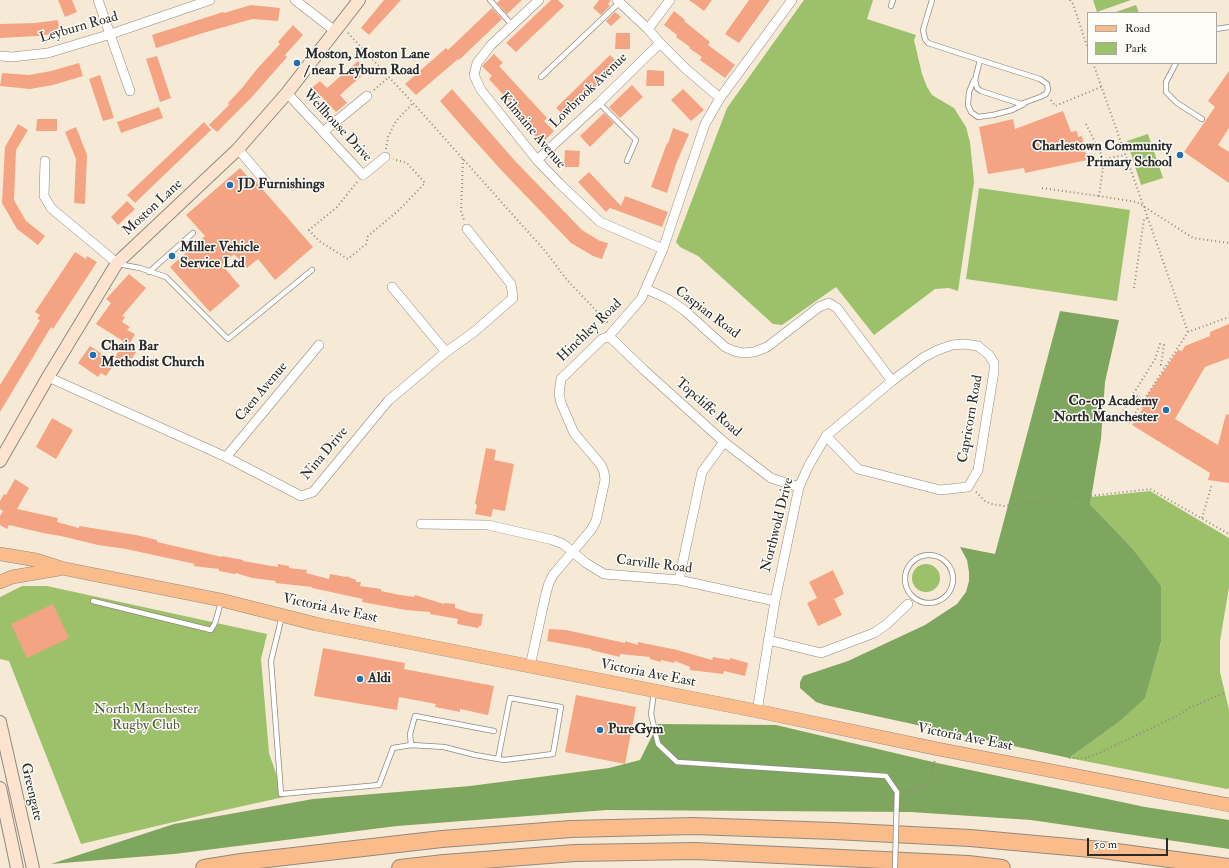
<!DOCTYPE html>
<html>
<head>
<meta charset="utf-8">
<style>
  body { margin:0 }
  #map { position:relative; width:1229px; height:868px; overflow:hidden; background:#f6ead6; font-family:"IM FELL Double Pica",serif }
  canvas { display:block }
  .legend { position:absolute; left:1087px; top:12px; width:130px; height:52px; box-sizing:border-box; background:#fdfcf7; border:1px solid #a9a8a5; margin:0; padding:5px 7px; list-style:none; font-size:12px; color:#2b2b2b }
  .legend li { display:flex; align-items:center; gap:8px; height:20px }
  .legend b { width:20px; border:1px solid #a9a8a5 }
  .scale { position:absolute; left:1087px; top:838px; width:81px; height:18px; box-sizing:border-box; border:2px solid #2b2b2b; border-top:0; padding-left:5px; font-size:12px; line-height:14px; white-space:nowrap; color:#2b2b2b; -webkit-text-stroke:3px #fdfcf7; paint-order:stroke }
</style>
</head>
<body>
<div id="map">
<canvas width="1229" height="868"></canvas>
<ul class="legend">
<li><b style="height:5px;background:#fabc8b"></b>Road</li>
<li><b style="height:11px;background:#9dc06b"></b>Park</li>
</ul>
<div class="scale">50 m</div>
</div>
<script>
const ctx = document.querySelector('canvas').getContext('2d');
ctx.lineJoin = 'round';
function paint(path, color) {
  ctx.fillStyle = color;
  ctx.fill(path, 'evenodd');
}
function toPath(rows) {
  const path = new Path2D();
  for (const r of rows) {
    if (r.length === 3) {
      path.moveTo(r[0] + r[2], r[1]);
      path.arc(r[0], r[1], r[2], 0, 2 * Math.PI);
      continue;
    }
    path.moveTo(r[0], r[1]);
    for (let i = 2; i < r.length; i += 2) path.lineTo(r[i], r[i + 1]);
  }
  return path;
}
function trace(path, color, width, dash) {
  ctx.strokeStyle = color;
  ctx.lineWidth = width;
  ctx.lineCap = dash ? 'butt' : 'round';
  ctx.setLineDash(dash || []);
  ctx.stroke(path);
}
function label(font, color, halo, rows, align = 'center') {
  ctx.font = font + ' "IM FELL Double Pica",serif';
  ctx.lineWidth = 3;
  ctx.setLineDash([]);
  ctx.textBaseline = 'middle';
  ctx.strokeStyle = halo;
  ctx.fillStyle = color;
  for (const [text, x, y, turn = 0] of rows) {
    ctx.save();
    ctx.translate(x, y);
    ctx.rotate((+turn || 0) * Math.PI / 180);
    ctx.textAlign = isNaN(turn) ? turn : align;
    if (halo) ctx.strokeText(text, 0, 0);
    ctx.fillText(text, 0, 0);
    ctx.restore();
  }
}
paint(toPath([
  [804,0,873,0,867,19,916,35,914,40,922,74,927,87,932,95,954,108,966,127,970,142,974,182,958,291,949,288,935,289,874,335,836,287,782,325,773,324,698,256,680,247,676,242,727,108],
  [1093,0,1131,0,1097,12],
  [1136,5,1139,13,1113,13],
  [1148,134,1163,178,1141,185,1127,141],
  [979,188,1130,210,1117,301,966,279],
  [1150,491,1229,538,1229,587,1220,641,1220,672,1229,710,1229,788,1227,789,1069,758,1119,722,1145,697,1161,642,1131,547,1090,504,1091,497],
  [926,578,14],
  [22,586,47,586,267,634,261,659,269,753,284,797,216,812,81,844,9,661,0,659,0,597]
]), '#9dc06b');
paint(toPath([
  [1060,311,1119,320,1105,382,1101,439,1090,504,1131,547,1161,586,1161,642,1145,698,1119,722,1069,758,825,705,816,702,800,688,800,682,803,676,848,661,925,625,957,604,966,592,969,581,969,572,967,560,960,547,995,554],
  [658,724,776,725,937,763,1145,807,1229,820,1229,849,1031,820,911,812,607,810,397,826,174,854,51,864,174,824,313,799,470,786,609,768,640,760]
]), '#7ea65f');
paint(toPath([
  [58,0,72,0,77,12,65,17],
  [384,0,401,0,369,35,361,28],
  [500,0,522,0,507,14,497,3],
  [551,0,558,0,564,6,516,52,506,43],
  [599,0,611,0,608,4,610,6,601,15,593,8],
  [689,0,712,0,704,11],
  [749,0,770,0,739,43,725,34],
  [251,5,280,8,278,21,252,19,203,33,156,48,152,35,223,12,224,13],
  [492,8,502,19,459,60,458,59,416,95,405,84,446,48,448,50],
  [674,11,685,20,684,21,710,42,708,45,735,65,725,78,700,60,702,57,689,48,690,47,676,37,677,35,664,25],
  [615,12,621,17,611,26,606,21],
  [58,20,60,33,37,36,0,38,0,24,35,23],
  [293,25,303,35,285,55,287,57,251,98,217,132,209,125,229,105,228,103,242,88,257,69,280,44,278,42],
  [616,33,630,33,630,49,615,49],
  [494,54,503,63,499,66,547,118,544,121,554,131,542,143,533,134,536,131,489,79,492,76,482,66],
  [610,55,620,65,566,117,556,108],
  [157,56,171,98,160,102,146,59],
  [358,61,367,71,340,95,347,103,336,112,322,97,318,100,309,90,320,81,327,88],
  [79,63,83,76,53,85,30,89,0,86,2,73,29,75,51,71],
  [647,70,664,71,664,86,646,86],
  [1229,71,1229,128,1218,145,1229,152,1229,183,1184,152,1215,107,1208,101],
  [100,75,114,118,103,121,89,79],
  [632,85,643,97,620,118,609,107],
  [452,89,516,162,582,230,600,241,608,243,602,259,593,256,571,243,503,172,466,131,440,101],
  [683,89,704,110,691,121,671,100],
  [159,107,163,118,121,133,117,122],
  [1063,111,1071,132,1077,131,1078,137,1082,136,1087,160,1025,173,1024,168,988,174,979,127,1013,119,1015,129],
  [604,113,614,123,590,147,580,136],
  [37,119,57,119,57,131,36,131],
  [204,122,211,130,135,203,127,195],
  [18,124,28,130,16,150,14,200,26,221,45,236,38,245,17,229,2,203,5,147],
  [76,127,87,155,85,204,74,203,76,159,65,132],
  [673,128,689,134,676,164,667,193,651,187,667,143,668,144],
  [565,150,580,151,579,167,564,167],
  [240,168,249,178,251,176,313,247,275,280,258,259,247,268,234,254,222,265,240,286,210,312,170,267,205,236,186,215],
  [589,172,621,206,625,196,668,212,662,227,610,208,606,212,578,182],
  [127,201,135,209,118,225,111,217],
  [75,252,86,259,87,256,97,262,53,329,51,327,0,412,0,385,40,320,37,319,40,315,35,312],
  [129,274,146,288,122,316,125,317,122,322,130,327,127,330,135,334,127,348,136,352,129,363,115,358,123,341,96,324,111,303,106,299],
  [1229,324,1229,358,1205,367,1175,419,1218,445,1226,414,1229,415,1229,483,1208,480,1210,473,1132,425,1143,408,1140,406,1178,350,1182,351,1185,346,1210,336,1210,332],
  [90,346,115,363,106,376,101,373,98,377,78,363],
  [52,418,73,430,56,459,36,447],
  [486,448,496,450,494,460,514,464,505,511,493,509,491,517,475,514,477,505,475,504],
  [15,479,29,488,17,509,58,518,57,522,79,528,79,526,136,535,157,540,157,542,222,557,222,556,243,560,243,561,278,567,278,564,289,566,289,568,307,570,306,573,329,579,330,574,346,577,346,576,356,580,356,582,361,582,360,586,381,589,381,591,400,595,414,597,415,595,444,604,444,603,455,604,455,608,472,613,483,614,481,626,479,626,478,628,457,624,458,619,430,614,430,612,406,610,362,602,363,599,312,588,312,587,275,583,276,581,252,578,236,573,235,574,219,571,219,569,193,566,195,564,126,549,98,545,61,536,43,533,9,525,7,529,0,525,0,516,3,511,0,509,0,501,4,494,6,495],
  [833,570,844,594,834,599,842,615,818,626,807,603,817,598,809,582],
  [53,604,69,638,27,658,11,624],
  [549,629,566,630,625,643,625,641,638,645,638,642,677,650,712,660,713,657,730,660,730,658,748,663,745,676,724,671,723,674,690,670,690,667,675,661,674,663,661,660,661,662,650,659,650,657,620,654,620,657,591,650,591,649,547,641],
  [323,648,405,663,404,669,494,686,488,715,460,709,460,712,435,707,436,704,399,697,397,710,314,696],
  [576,695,636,707,625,764,565,752]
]), '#f4a483');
const lane = toPath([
  [490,0,512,25],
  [932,0,923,30,925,39,928,43,980,60,975,80,977,88,981,91,1021,104,1040,97,1046,94,1048,90,1047,84,1040,79,980,60],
  [891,6,893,0],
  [1216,29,1229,27],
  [1176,63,1166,82,1166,92,1177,103,1202,119],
  [541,77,620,2],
  [974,80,969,92,968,105,971,112,978,117,993,115,1012,110,1024,104],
  [599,103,636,140,627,161],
  [118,264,140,268,166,277,228,339,312,270],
  [149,272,193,233],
  [929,579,24],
  [93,601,211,630,215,623,221,602],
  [282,616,271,661,281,794,379,785,393,748,411,745,444,747,475,755,504,760,553,754,561,707,510,698,498,759],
  [654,692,651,714,658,744,677,762,886,776,897,792],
  [411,745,410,734,415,716,494,731]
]);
const street = toPath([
  [98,0,130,91],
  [295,0,335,31],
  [539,0,491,45,477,63,474,75,481,90,537,160,559,183,600,222,663,249],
  [617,0,648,29,660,43,686,69,720,98],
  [648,29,670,0],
  [0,56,12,57,48,53,111,34,210,0],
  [287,93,363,175,385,157],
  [324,131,367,96],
  [238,149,266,182],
  [537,160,599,103,660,43],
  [45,161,44,196,51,208,117,263],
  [392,287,446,352],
  [646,289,668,299,684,310,725,347,734,351,743,353,754,352,767,347,819,307,829,303,837,308,892,381],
  [608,337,612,339,644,370,724,442,771,478,799,487],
  [48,377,226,457,301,496,313,492,388,401,446,352,474,332,513,298,511,284,467,229],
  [226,457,319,345],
  [421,524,488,525,553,540,563,544,586,563,604,574,679,580,775,601],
  [679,580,702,472,724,442],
  [768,640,821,653,874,633,887,624,908,604],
  [530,666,546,593,549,583,553,575,591,530,596,521,605,480,604,472,601,465,574,433,561,403,559,394,561,379,602,339,608,337,641,299,663,249,705,124,720,98,792,0],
  [757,711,775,601,799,487,809,465,826,436,892,381,924,357,938,350,952,345,964,344,978,346,989,355,994,363,994,371,978,470,968,487,940,490,858,469,826,436]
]);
const secondary = toPath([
  [0,461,48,377,117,263,238,149,287,93,359,0],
  [0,722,33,868],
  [0,788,17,868]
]);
const primary = toPath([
  [0,554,36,560,61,568,221,600,316,624,757,711,938,749,1229,805],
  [0,582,12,577,59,569]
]);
const highway = toPath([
  [204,868,241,862,442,839,571,829,693,826,834,831,970,838,1102,850,1229,867],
  [400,868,444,863,575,853,695,851,968,864,1002,868]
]);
trace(lane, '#908a80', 6);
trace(street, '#908a80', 10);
trace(secondary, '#908a80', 14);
trace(primary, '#908a80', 14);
trace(highway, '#908a80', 18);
trace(toPath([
  [1070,0,1073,4,1088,49],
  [348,33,413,103,546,252,567,280,608,323],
  [1093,63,1188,332],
  [374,90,389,77],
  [1051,100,1055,106,1101,87],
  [1086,124,1104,160,1099,196,1137,202,1193,238,1229,243],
  [386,149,388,137,396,121,413,103],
  [463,159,461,211,464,220],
  [1090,162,1125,155],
  [357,182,337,207,309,230,319,241,348,259,366,244,368,236,399,210,425,183,407,163,393,159],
  [1042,188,1099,196],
  [1134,288,1144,219,1147,218],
  [1133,394,1143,400],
  [1121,414,1155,359,1160,344,1164,345,1161,365,1164,367],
  [1129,423,1188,332,1229,317],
  [976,492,985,501,991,504,1004,506,1150,489,1229,534],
  [1202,518,1212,484],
  [1069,758,1085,758,1099,753,1179,715,1189,708,1224,693],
  [904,791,925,787,933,768,935,760]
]), '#908a80', 2, [1, 3]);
trace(lane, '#fff', 4.5);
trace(street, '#fff', 9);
trace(secondary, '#fde4d1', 12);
trace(primary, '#fabc8b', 13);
trace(highway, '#fabc8b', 16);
const laneBridge = toPath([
  [895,868,897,792]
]);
trace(laneBridge, '#908a80', 6, []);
trace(laneBridge, '#fff', 4.5);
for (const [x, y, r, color] of [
  [297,63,4,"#1f6fb2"],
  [1180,155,4,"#1f6fb2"],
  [230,185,4,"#1f6fb2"],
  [172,256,4,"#1f6fb2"],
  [93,355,4,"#1f6fb2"],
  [1166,410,4,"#1f6fb2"],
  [360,679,4,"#1f6fb2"],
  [600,730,4,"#1f6fb2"]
]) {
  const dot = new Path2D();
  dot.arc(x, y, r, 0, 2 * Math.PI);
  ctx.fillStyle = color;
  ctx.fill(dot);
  trace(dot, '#fdfcf7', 1.5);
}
label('14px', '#2b2b2b', '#fdfcf7', [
  ["Leyburn Road",79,28,-16],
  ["Lowbrook Avenue",589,91,-44],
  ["Wellhouse Drive",337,126,47],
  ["Kilmaine Avenue",532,131,50],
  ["Moston Lane",153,208,-43],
  ["Caspian Road",707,313,37],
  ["Hinchley Road",590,331,-44],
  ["Caen Avenue",262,392,-50],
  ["Topcliffe Road",708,408,41],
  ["Capricorn Road",971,419,-80],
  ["Nina Drive",325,454,-50],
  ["Northwold Drive",778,525,-76],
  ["Carville Road",654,565,7],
  ["Victoria Ave East",330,609,12],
  ["Victoria Ave East",648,674,11],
  ["Victoria Ave East",965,738,11],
  ["Greengate",31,792,77]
]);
label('bold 14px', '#2b2b2b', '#fdfcf7', [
  ["Moston, Moston Lane",305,55],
  ["/ near Leyburn Road",305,71],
  ["Charlestown Community",1172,147,"right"],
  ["Primary School",1172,163,"right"],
  ["JD Furnishings",238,185],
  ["Miller Vehicle",180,248],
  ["Service Ltd",180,264],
  ["Chain Bar",101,347],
  ["Methodist Church",101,363],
  ["Co-op Academy",1158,402,"right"],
  ["North Manchester",1158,418,"right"],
  ["Aldi",368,679],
  ["PureGym",608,730]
], 'left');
label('14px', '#535f41', '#fdfcf7', [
  ["North Manchester",146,710],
  ["Rugby Club",146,726]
]);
</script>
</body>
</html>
